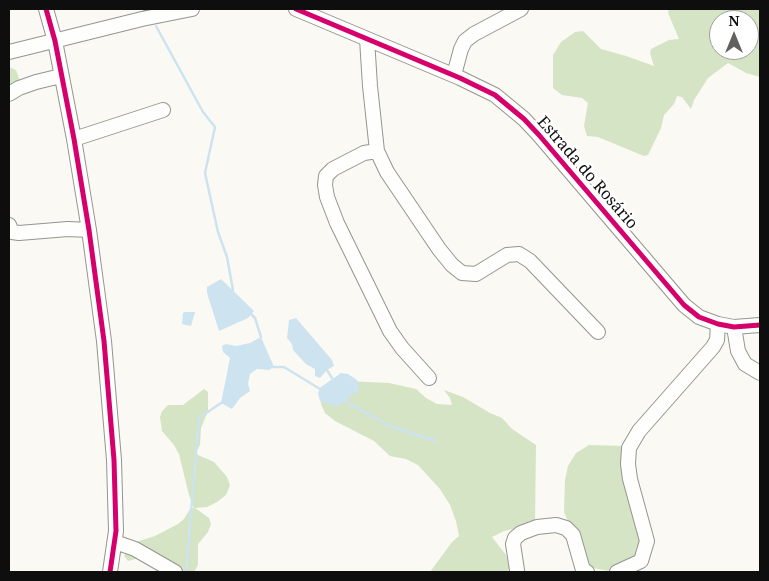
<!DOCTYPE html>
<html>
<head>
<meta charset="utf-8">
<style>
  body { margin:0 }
  #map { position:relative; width:769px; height:581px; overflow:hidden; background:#faf9f3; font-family:"Noto Serif",serif }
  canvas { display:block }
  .frame { position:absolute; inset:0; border:10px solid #0e0e0e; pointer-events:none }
  .north { position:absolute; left:709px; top:10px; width:50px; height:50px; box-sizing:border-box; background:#fff; border:1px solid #9f9f9f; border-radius:50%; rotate:0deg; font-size:14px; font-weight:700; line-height:20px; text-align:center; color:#0e0e0e }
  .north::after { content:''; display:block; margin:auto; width:18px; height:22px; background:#61605e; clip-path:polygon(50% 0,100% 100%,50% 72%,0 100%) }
</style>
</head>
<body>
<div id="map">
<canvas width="769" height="581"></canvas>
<div class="frame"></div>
<div class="north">N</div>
</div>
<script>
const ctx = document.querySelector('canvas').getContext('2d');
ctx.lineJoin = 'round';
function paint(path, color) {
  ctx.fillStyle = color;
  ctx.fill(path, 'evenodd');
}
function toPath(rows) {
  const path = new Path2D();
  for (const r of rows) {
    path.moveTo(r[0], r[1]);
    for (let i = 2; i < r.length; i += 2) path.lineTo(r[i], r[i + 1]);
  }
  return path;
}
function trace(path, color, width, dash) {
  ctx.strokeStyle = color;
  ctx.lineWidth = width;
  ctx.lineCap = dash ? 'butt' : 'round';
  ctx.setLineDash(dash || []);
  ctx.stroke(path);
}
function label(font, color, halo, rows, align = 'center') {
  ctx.font = font + ' "Noto Serif",serif';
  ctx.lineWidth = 5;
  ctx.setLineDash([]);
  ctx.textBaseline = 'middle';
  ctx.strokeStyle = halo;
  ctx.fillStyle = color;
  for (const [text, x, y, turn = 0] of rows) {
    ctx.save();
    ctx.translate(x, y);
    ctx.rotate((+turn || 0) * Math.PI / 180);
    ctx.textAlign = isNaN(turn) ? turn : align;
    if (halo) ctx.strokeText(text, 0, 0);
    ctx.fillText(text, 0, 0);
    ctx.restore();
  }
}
paint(toPath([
  [669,9,760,9,760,77,746,73,728,63,708,78,694,100,691,109,682,97,677,96,674,104,664,115,661,128,648,155,644,156,598,137,587,136,584,126,588,103,582,98,562,95,553,88,553,55,561,42,575,32,583,31,601,49,626,56,654,66,650,53,651,49,669,40,679,39,668,13],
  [719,20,749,20,749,50,719,50],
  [9,67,16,70,20,81,9,92],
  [347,381,389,383,416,389,426,398,437,404,452,405,450,398,444,390,463,397,490,413,502,418,512,429,536,445,535,524,504,531,492,537,506,555,509,567,508,572,430,572,452,542,459,536,456,521,450,505,440,489,418,465,406,459,390,456,374,441,335,421,325,413,321,404,320,395],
  [204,389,208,392,208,411,201,428,200,445,196,452,198,455,214,462,227,477,230,485,226,495,217,502,207,507,195,508,209,518,211,524,208,532,198,544,198,565,194,572,164,572,146,556,128,561,124,556,128,550,136,542,155,536,178,524,184,519,190,509,194,508,189,495,179,454,174,445,162,431,160,417,162,411,168,405,183,405],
  [589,445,624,446,644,531,636,560,609,571,593,568,582,555,564,512,565,480,568,466,576,453]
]), '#d4e4c4');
paint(toPath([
  [221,279,254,311,248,318,219,331,207,293,207,287],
  [185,312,195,312,191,326,182,324,183,313],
  [296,318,332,360,334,366,327,370,320,378,315,376,315,369,306,364,293,350,292,344,287,338,289,320],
  [261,337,274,367,269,370,257,369,250,374,248,384,250,391,240,398,232,409,221,403,230,358,223,352,222,346,226,344,236,346,250,343],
  [341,373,348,374,357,380,360,389,337,407,320,401,318,393,321,387]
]), '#cde3f0');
trace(toPath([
  [156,26,203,112,215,127,205,173,218,232,227,257,233,290],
  [251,314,255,318,261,337],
  [274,367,284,367,320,389],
  [327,370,332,378],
  [344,401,390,426,436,441],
  [186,572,199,418,221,403]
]), '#cde3f0', 2.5);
paint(toPath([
  [142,9,162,9,145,13]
]), '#9e9c98');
const minor = toPath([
  [46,9,55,41,74,139,89,230,104,341,114,460,116,531,110,572],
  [296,9,460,78,495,95,524,119,539,135,684,305,699,317,718,324,734,327,760,325],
  [367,39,370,86,377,151,387,172,439,249,452,265,462,273,476,274,507,255,519,254,530,261,598,332],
  [9,52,142,19,192,9],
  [454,75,461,49,465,41,474,34,521,9],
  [9,94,19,88,36,82,61,76],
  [74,139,163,110],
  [377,151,364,153,333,169,326,176,325,185,327,197,337,223,390,331,402,348,429,378],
  [9,225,12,232,19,233,68,229,89,230],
  [734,327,738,351,745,364,760,373],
  [115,542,135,549,175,572],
  [517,570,513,544,515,538,521,533,537,527,556,525,566,528,573,535,583,570,587,572],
  [617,572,641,561,647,541,630,479,628,464,629,448,639,431,713,347,717,340,718,324]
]);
trace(minor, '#949491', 16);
trace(minor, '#fefefd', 14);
trace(toPath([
  [46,9,55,41,74,139,89,230,104,341,114,460,116,531,110,572],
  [296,9,460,78,495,95,524,119,539,135,684,305,699,317,718,324,734,327,760,325]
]), '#d6006c', 5);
label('16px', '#0e0e0e', '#fff', [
  ["Estrada do Rosário",587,173,49]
]);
</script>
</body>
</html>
